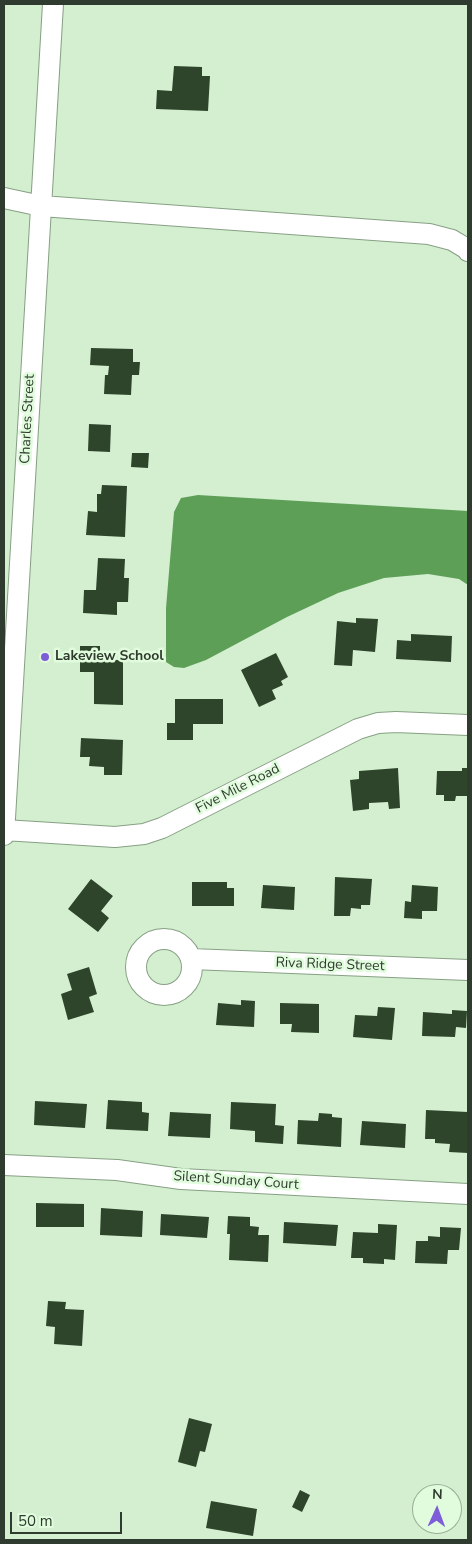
<!DOCTYPE html>
<html>
<head>
<meta charset="utf-8">
<style>
  body { margin:0 }
  #map { position:relative; width:472px; height:1544px; overflow:hidden; background:#d3efd0; font-family:"Nunito Sans",sans-serif }
  canvas { display:block }
  .frame { position:absolute; inset:0; border:5px solid #303b2f; pointer-events:none }
  .north { position:absolute; left:412px; top:1484px; width:50px; height:50px; box-sizing:border-box; background:#e0fcdd; border:1px solid #9aaf97; border-radius:50%; rotate:2deg; font-size:14px; font-weight:700; line-height:20px; text-align:center; color:#303b2f }
  .north::after { content:''; display:block; margin:auto; width:18px; height:22px; background:#7e5dd8; clip-path:polygon(50% 0,100% 100%,50% 72%,0 100%) }
  .scale { position:absolute; left:10px; top:1512px; width:112px; height:22px; box-sizing:border-box; border:2px solid #303b2f; border-top:0; padding-left:6px; font-size:15px; line-height:18px; white-space:nowrap; color:#303b2f; -webkit-text-stroke:4px #e0fcdd; paint-order:stroke }
</style>
</head>
<body>
<div id="map">
<canvas width="472" height="1544"></canvas>
<div class="frame"></div>
<div class="north">N</div>
<div class="scale">50 m</div>
</div>
<script>
const ctx = document.querySelector('canvas').getContext('2d');
ctx.lineJoin = 'round';
function paint(path, color) {
  ctx.fillStyle = color;
  ctx.fill(path, 'evenodd');
}
function toPath(rows) {
  const path = new Path2D();
  for (const r of rows) {
    if (r.length === 3) {
      path.moveTo(r[0] + r[2], r[1]);
      path.arc(r[0], r[1], r[2], 0, 2 * Math.PI);
      continue;
    }
    path.moveTo(r[0], r[1]);
    for (let i = 2; i < r.length; i += 2) path.lineTo(r[i], r[i + 1]);
  }
  return path;
}
function trace(path, color, width, dash) {
  ctx.strokeStyle = color;
  ctx.lineWidth = width;
  ctx.lineCap = dash ? 'butt' : 'round';
  ctx.setLineDash(dash || []);
  ctx.stroke(path);
}
function label(font, color, halo, rows, align = 'center') {
  ctx.font = font + ' "Nunito Sans",sans-serif';
  ctx.lineWidth = 5;
  ctx.setLineDash([]);
  ctx.textBaseline = 'middle';
  ctx.strokeStyle = halo;
  ctx.fillStyle = color;
  for (const [text, x, y, turn = 0] of rows) {
    ctx.save();
    ctx.translate(x, y);
    ctx.rotate((+turn || 0) * Math.PI / 180);
    ctx.textAlign = isNaN(turn) ? turn : align;
    if (halo) ctx.strokeText(text, 0, 0);
    ctx.fillText(text, 0, 0);
    ctx.restore();
  }
}
paint(toPath([
  [198,495,468,511,468,585,459,579,428,574,384,578,338,593,287,617,206,660,184,668,174,667,166,662,166,608,174,512,181,498]
]), '#5e9f58');
paint(toPath([
  [174,66,202,67,202,76,210,76,208,111,156,109,157,90,172,91],
  [91,348,133,349,133,362,140,362,139,375,132,375,131,395,104,394,105,375,108,375,109,366,90,365],
  [89,424,111,425,110,452,88,451],
  [132,453,149,453,148,468,131,467],
  [102,485,127,486,125,537,86,535,88,511,97,512,97,494,101,494],
  [98,558,125,559,124,578,129,578,128,602,117,602,117,615,83,613,84,590,96,590],
  [356,618,378,619,375,652,353,650,352,666,334,665,337,621,356,623],
  [411,634,452,636,451,662,396,659,397,640,411,641],
  [80,646,100,646,100,660,123,660,123,705,94,704,94,672,80,672],
  [276,653,288,677,281,681,283,685,272,690,276,699,259,707,241,670],
  [175,699,223,699,223,724,193,724,193,740,167,740,167,723,175,723],
  [81,738,123,740,122,775,104,775,104,767,89,766,90,757,80,757],
  [398,768,400,808,389,809,388,802,369,803,369,809,353,811,350,780,359,779,359,771],
  [462,768,468,768,468,796,456,796,455,801,444,801,444,795,436,795,437,771,462,771],
  [335,877,372,879,370,905,361,905,361,909,351,908,350,916,334,916],
  [91,879,113,896,101,911,109,918,98,932,68,909],
  [192,882,227,882,227,888,234,888,234,906,192,906],
  [263,885,295,887,294,910,261,908],
  [412,885,438,887,437,911,422,911,422,919,404,918,405,901,411,902],
  [89,967,97,994,89,997,94,1012,68,1020,61,994,72,990,67,974],
  [241,1000,255,1001,254,1027,216,1025,218,1003,241,1005],
  [280,1003,319,1004,319,1033,291,1032,292,1024,280,1024],
  [378,1007,395,1008,392,1040,353,1037,355,1015,377,1016],
  [452,1010,467,1011,466,1028,456,1027,455,1037,422,1036,423,1012,452,1014],
  [108,1100,142,1102,142,1112,149,1113,148,1131,106,1129],
  [35,1101,87,1104,85,1128,34,1125],
  [231,1102,276,1104,275,1125,284,1126,283,1144,255,1142,255,1131,230,1129],
  [426,1110,468,1112,468,1153,449,1152,450,1144,435,1143,435,1139,425,1139],
  [170,1112,211,1114,210,1138,168,1136],
  [319,1113,332,1114,332,1117,342,1118,341,1147,297,1144,298,1120,318,1121],
  [362,1121,406,1124,405,1148,360,1145],
  [36,1203,84,1204,84,1227,36,1227],
  [101,1208,143,1211,142,1237,100,1235],
  [161,1214,209,1217,207,1238,160,1235],
  [228,1216,250,1217,250,1226,259,1227,258,1235,269,1235,268,1262,229,1260,230,1234,227,1234],
  [284,1222,338,1225,336,1246,283,1243],
  [378,1224,397,1225,395,1260,384,1259,384,1264,363,1263,363,1258,351,1258,353,1232,378,1233],
  [440,1227,461,1228,459,1250,448,1250,447,1264,415,1263,416,1241,428,1241,428,1236,440,1237],
  [48,1301,66,1302,65,1309,84,1310,82,1346,54,1344,55,1327,46,1326],
  [189,1418,212,1424,205,1452,200,1451,196,1467,178,1462],
  [300,1490,310,1495,302,1512,292,1507],
  [211,1501,257,1509,253,1536,206,1528]
]), '#2e452c');
const minor = toPath([
  [4,198,41,206,429,234,452,240,467,249,468,251],
  [4,830,115,837,144,834,162,828,358,729,378,723,396,722,468,725],
  [4,835,53,4],
  [164,967,28],
  [191,959,468,970],
  [4,1165,117,1170,181,1179,468,1194]
]);
trace(minor, '#87a084', 22);
trace(minor, '#fff', 20);
for (const [x, y, r, color] of [
  [45,657,5,"#7e5dd8"]
]) {
  const dot = new Path2D();
  dot.arc(x, y, r, 0, 2 * Math.PI);
  ctx.fillStyle = color;
  ctx.fill(dot);
  trace(dot, '#e0fcdd', 2);
}
label('14px', '#303b2f', '#e0fcdd', [
  ["Charles Street",28,419,-87],
  ["Five Mile Road",238,789,-27],
  ["Riva Ridge Street",330,965,2],
  ["Silent Sunday Court",236,1181,4]
]);
label('bold 14px', '#303b2f', '#e0fcdd', [
  ["Lakeview School",55,657]
], 'left');
</script>
</body>
</html>
